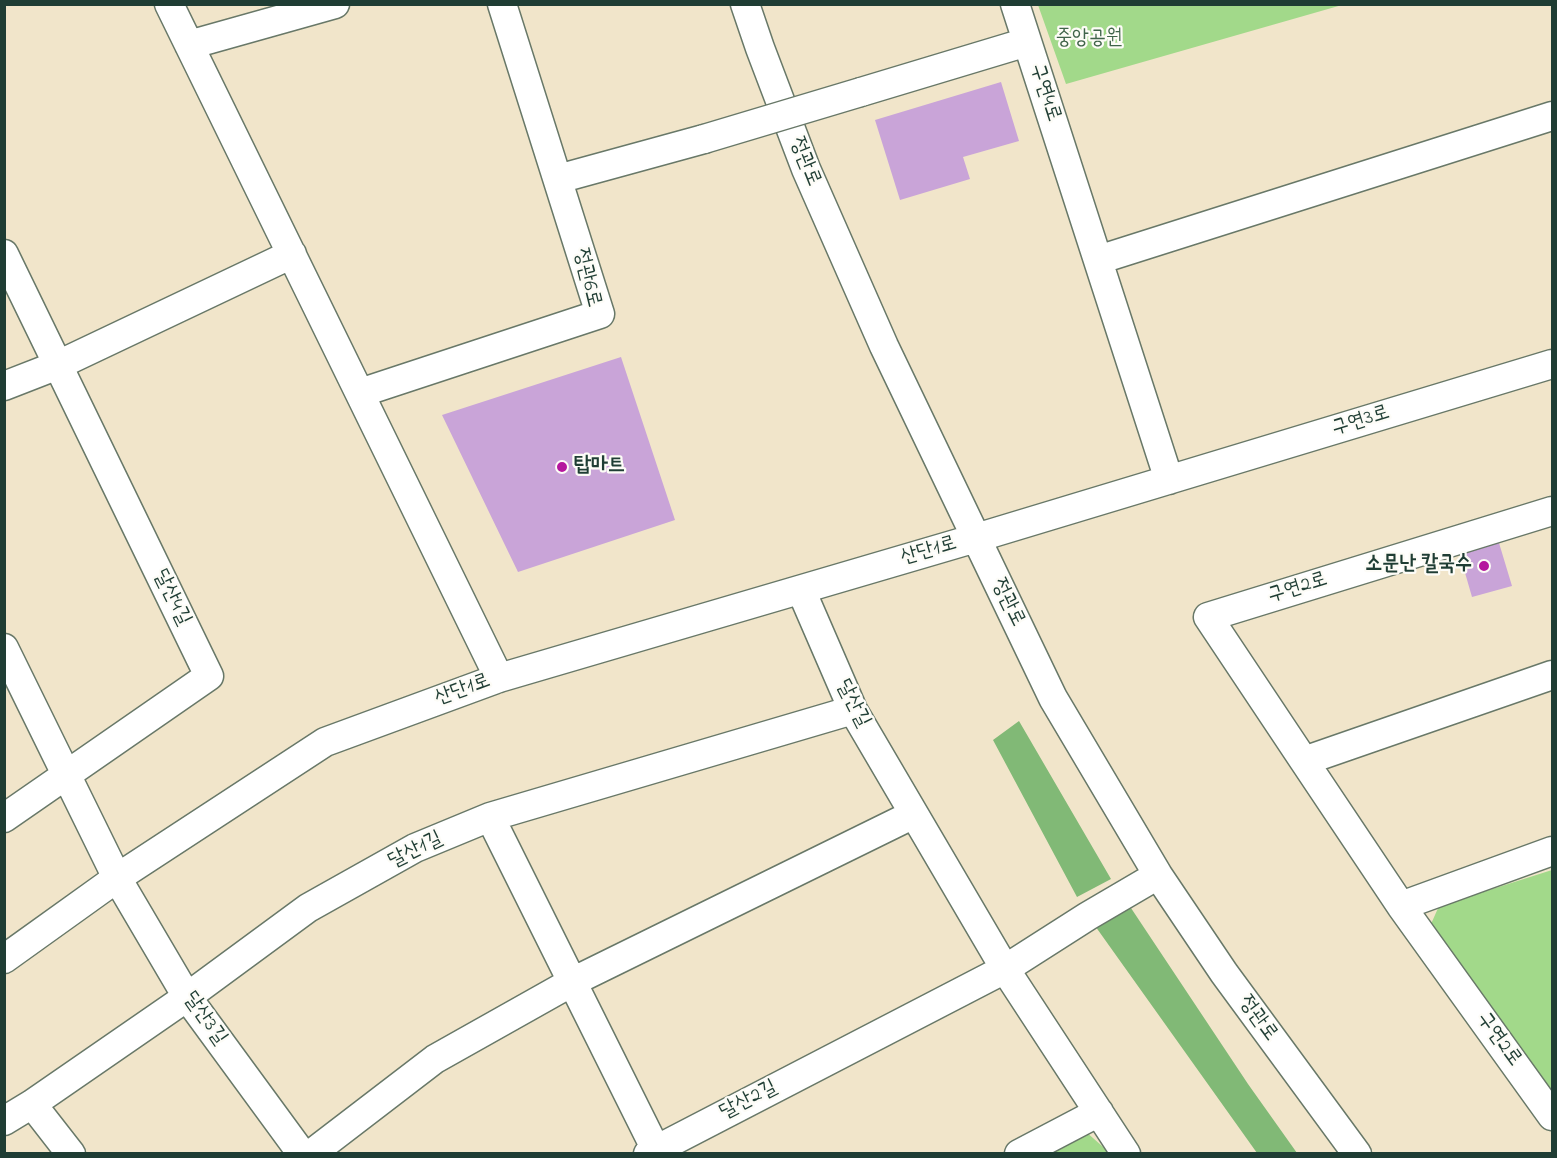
<!DOCTYPE html>
<html>
<head>
<meta charset="utf-8">
<style>
  body { margin:0 }
  #map { position:relative; width:1557px; height:1158px; overflow:hidden; background:#f1e5ca; font-family:"Indie Flower",sans-serif }
  canvas { display:block }
  .frame { position:absolute; inset:0; border:6px solid #1f3d34; pointer-events:none }
</style>
</head>
<body>
<div id="map">
<canvas width="1557" height="1158"></canvas>
<div class="frame"></div>
</div>
<script>
const ctx = document.querySelector('canvas').getContext('2d');
ctx.lineJoin = 'round';
function paint(path, color) {
  ctx.fillStyle = color;
  ctx.fill(path, 'evenodd');
}
function toPath(rows) {
  const path = new Path2D();
  for (const r of rows) {
    path.moveTo(r[0], r[1]);
    for (let i = 2; i < r.length; i += 2) path.lineTo(r[i], r[i + 1]);
  }
  return path;
}
function trace(path, color, width, dash) {
  ctx.strokeStyle = color;
  ctx.lineWidth = width;
  ctx.lineCap = dash ? 'butt' : 'round';
  ctx.setLineDash(dash || []);
  ctx.stroke(path);
}
function label(font, color, halo, rows, align = 'center') {
  ctx.font = font + ' "Indie Flower","Poor Story",sans-serif';
  ctx.lineWidth = 4.5;
  ctx.setLineDash([]);
  ctx.textBaseline = 'middle';
  ctx.strokeStyle = halo;
  ctx.fillStyle = color;
  for (const [text, x, y, turn = 0] of rows) {
    ctx.save();
    ctx.translate(x, y);
    ctx.rotate((+turn || 0) * Math.PI / 180);
    ctx.textAlign = isNaN(turn) ? turn : align;
    if (halo) ctx.strokeText(text, 0, 0);
    ctx.fillText(text, 0, 0);
    ctx.restore();
  }
}
paint(toPath([
  [1038,5,1038,4,1342,5,1066,84],
  [1552,870,1552,1096,1427,933,1439,906],
  [1085,1131,1110,1153,1038,1154]
]), '#a2d98a');
paint(toPath([
  [1019,721,1111,879,1077,897,993,740],
  [1123,896,1248,1084,1297,1153,1257,1153,1088,916]
]), '#81b976');
paint(toPath([
  [1001,82,1019,141,963,157,970,179,900,200,875,120],
  [621,357,675,520,518,572,442,415],
  [1496,533,1512,586,1472,597,1457,545]
]), '#c9a4d8');
const minor = toPath([
  [169,4,499,678],
  [745,4,760,48,806,169,884,346,1053,698,1158,875,1224,973,1357,1154],
  [1015,4,1169,480],
  [189,45,335,4],
  [861,92,1027,42],
  [558,179,704,139],
  [4,254,209,676,4,818],
  [1098,260,1552,116],
  [4,386,58,365,292,254],
  [360,393,600,314,502,4],
  [1552,511,1208,617,1304,761,1552,675],
  [801,590,853,710,1005,969,1126,1154],
  [4,648,117,878,187,997,302,1154],
  [1304,761,1401,906,1552,851],
  [490,817,658,1154],
  [1401,906,1552,1116],
  [4,959,117,878,325,742,499,678,976,538,1552,364],
  [32,1104,71,1154],
  [4,1121,32,1104,187,997,308,908,415,848,490,817,853,710],
  [311,1154,435,1059,572,982,914,814],
  [648,1154,1005,969,1088,916,1158,875],
  [1019,1154,1099,1112]
]);
trace(minor, '#687868', 31);
trace(minor, '#fff', 28);
const minorBridge = toPath([
  [704,139,861,92]
]);
trace(minorBridge, '#687868', 31, []);
trace(minorBridge, '#fff', 28);
for (const [x, y, r, color] of [
  [562,467,6,"#b5179e"],
  [1484,566,6,"#b5179e"]
]) {
  const dot = new Path2D();
  dot.arc(x, y, r, 0, 2 * Math.PI);
  ctx.fillStyle = color;
  ctx.fill(dot);
  trace(dot, '#fdfcf7', 2);
}
label('21px', '#40644a', '#fdfcf7', [
  ["중앙공원",1089,40]
]);
label('21px', '#1f3d34', '#fdfcf7', [
  ["구연4로",1044,93,72],
  ["정관로",804,162,68],
  ["정관6로",586,278,76],
  ["구연3로",1361,422,-17],
  ["산단1로",929,552,-16],
  ["구연2로",1298,589,-17],
  ["달산4길",171,598,64],
  ["정관로",1007,603,64],
  ["산단1로",463,691,-20],
  ["달산길",852,704,63],
  ["달산1길",416,851,-26],
  ["달산3길",204,1019,55],
  ["정관로",1257,1019,54],
  ["구연2로",1498,1040,54],
  ["달산2길",749,1101,-27]
]);
label('bold 21px', '#1f3d34', '#fdfcf7', [
  ["탑마트",574,467],
  ["소문난 칼국수",1472,566,"right"]
], 'left');
</script>
</body>
</html>
